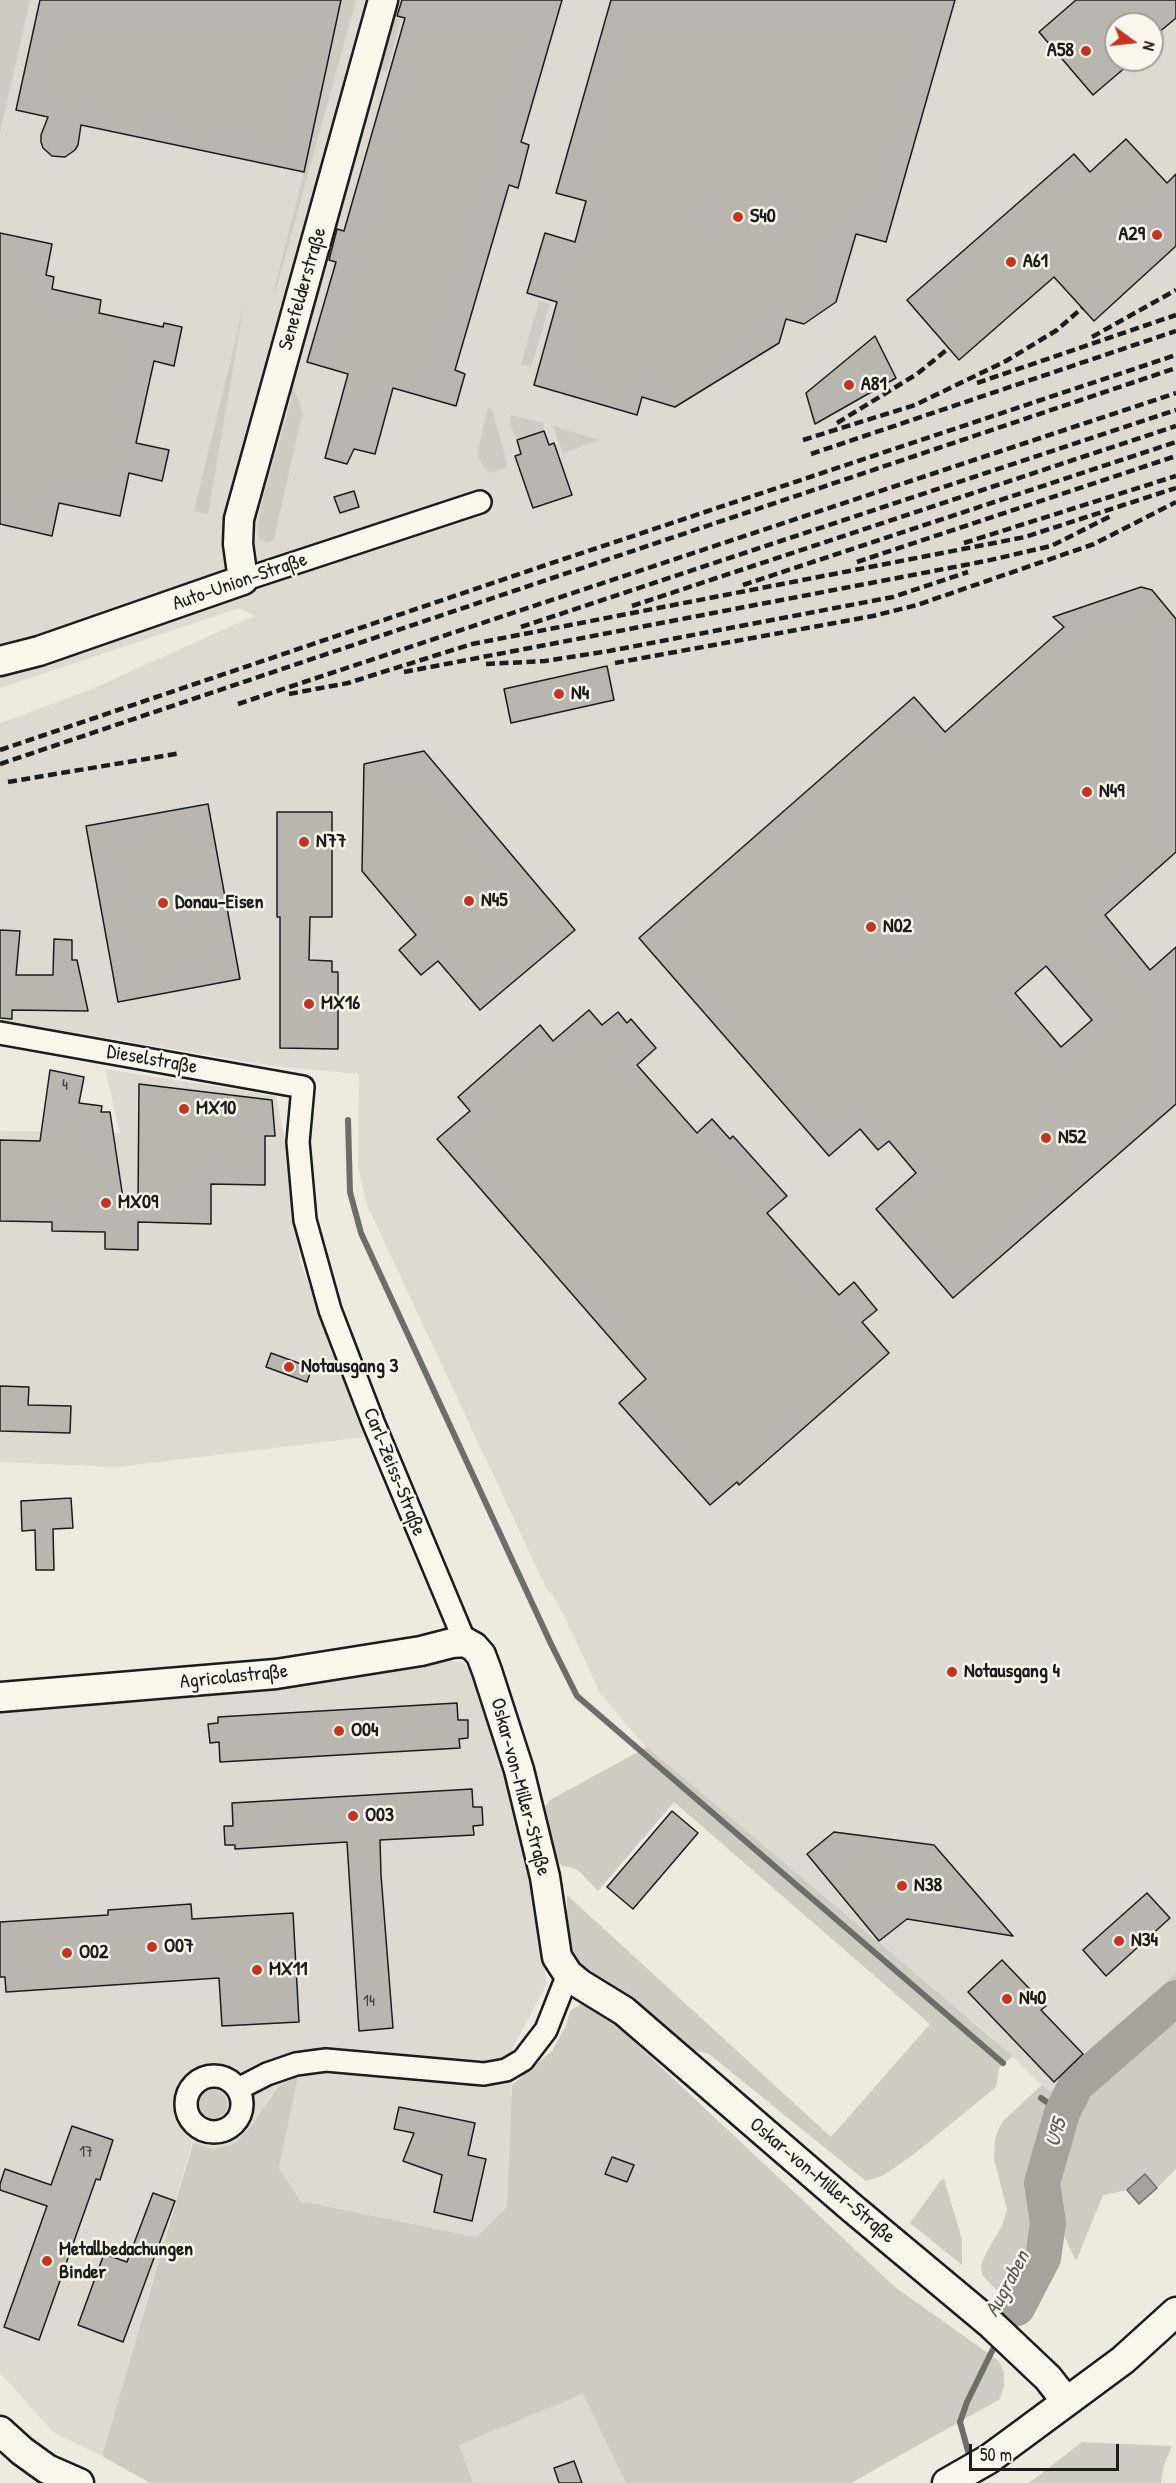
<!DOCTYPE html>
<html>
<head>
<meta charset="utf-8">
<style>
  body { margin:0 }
  #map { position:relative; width:1176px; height:2483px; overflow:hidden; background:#eeeadf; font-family:"Patrick Hand",sans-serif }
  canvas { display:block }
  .north { position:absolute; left:1104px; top:12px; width:60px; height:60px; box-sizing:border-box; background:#fbf7ec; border:2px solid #a29f99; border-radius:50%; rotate:105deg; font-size:16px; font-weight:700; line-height:24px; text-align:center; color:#1c1c1c }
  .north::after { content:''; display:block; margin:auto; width:21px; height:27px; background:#c8321e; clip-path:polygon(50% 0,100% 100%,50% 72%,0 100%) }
  .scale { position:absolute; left:969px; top:2444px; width:150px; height:27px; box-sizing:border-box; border:3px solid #1c1c1c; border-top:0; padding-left:8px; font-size:18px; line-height:21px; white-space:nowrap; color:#1c1c1c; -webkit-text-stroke:4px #fbf7ec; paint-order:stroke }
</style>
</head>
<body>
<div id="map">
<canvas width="1176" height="2483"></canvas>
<div class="north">N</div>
<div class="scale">50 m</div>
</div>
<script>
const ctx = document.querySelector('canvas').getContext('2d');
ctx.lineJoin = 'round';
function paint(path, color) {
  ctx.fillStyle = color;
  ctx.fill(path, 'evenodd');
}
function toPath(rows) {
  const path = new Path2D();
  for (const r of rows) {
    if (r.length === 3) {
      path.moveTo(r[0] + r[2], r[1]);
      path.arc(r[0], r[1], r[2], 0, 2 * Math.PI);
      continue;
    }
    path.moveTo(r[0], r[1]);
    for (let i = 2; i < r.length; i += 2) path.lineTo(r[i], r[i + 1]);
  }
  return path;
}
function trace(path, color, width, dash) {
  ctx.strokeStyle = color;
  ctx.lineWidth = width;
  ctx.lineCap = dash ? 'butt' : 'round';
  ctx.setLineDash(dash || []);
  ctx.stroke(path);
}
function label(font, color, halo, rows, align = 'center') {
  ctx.font = font + ' "Patrick Hand",sans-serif';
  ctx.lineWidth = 5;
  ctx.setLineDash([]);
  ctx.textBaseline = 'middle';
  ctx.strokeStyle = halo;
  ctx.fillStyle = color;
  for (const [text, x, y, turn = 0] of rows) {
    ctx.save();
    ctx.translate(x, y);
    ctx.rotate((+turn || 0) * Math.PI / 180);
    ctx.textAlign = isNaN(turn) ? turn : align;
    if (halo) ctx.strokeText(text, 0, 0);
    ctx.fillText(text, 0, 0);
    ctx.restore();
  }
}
paint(toPath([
  [0,0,1176,0,1176,1973,1050,2093,991,2036,809,1888,641,1742,600,1693,565,1618,552,1594,547,1590,367,1205,358,1167,359,1074,273,1066,0,1020,0,723,87,691,254,616,239,608,0,688],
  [1116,24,1152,24,1152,60,1116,60],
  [105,1069,276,1096,284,1136,300,1261,364,1437,118,1467,0,1462,0,1131,120,1133],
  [445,1659,463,1663,469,1669,498,1750,523,1844,547,1984,513,2047,507,2208,476,2237,302,2201,279,2169,297,2076,276,2088,251,2126,235,2143,214,2149,192,2143,102,2456,54,2433,0,2373,0,1713,277,1687],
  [583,2394,626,2483,473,2483,459,2445]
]), '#dedad1');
paint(toPath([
  [0,0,30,0,0,133],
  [341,0,356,0,276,290,274,290,304,172],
  [392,18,401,20,386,73,379,68],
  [539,301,550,304,531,367,521,364],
  [244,304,208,514,194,511,235,342],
  [291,384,299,401,302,415,274,539,267,543,259,539,258,528,262,501,292,397,288,395],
  [488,408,492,409,507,463,506,467,490,473,482,465,477,454],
  [511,415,544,423,544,431,517,440,510,424],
  [553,426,599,440,563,454],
  [647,1747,1013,2056,999,2068,996,2087,913,2155,882,2176,866,2181,709,2054,687,2048,581,1963,573,1950,567,1932,567,1895,831,2137,930,2024,674,1802,598,1891,581,1873,574,1868,562,1866,555,1858,545,1807,550,1800],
  [1176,1973,1176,2169,1157,2188,1145,2174,1127,2190,1103,2195,1076,2261,1040,2185,1037,2258,1011,2305,982,2275,981,2265,987,2251,1002,2226,1007,2210,994,2159,995,2139,999,2128,1004,2120,1042,2085,1050,2092],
  [582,2003,593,2005,613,2022,895,2287,999,2361,1004,2372,1004,2386,1000,2399,851,2483,626,2483,583,2394,459,2445,473,2483,150,2483,102,2456,193,2143,214,2149,235,2143,251,2126,277,2088,298,2075,279,2168,301,2201,476,2237,507,2207,512,2085,552,2051,566,2026,570,2011],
  [213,2104,14],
  [944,2179,962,2239,962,2265,910,2223,941,2180],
  [1082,2442,1172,2446,1164,2465,1161,2483,1029,2483]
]), '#ceccc2');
const water = toPath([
  [1145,2174,1157,2188,1139,2204,1127,2190,1145,2174]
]);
paint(water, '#a6a39d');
trace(water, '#6f6d69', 1.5);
trace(toPath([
  [348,1120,350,1192,361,1233,551,1644,577,1696,1003,2063],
  [1041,2098,1062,2113],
  [1005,2327,1043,2258,1048,2223,1042,2183,1062,2113,1076,2085,1101,2061,1176,1999],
  [971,2462,960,2422,967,2402,997,2341]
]), '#6f6d69', 6);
trace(toPath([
  [1017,2308,1043,2258,1048,2223,1042,2183,1062,2113,1076,2085,1176,1998]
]), '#a6a39d', 36);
const building = toPath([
  [40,0,341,0,304,172,81,125,78,145,75,150,65,157,52,156,43,148,41,142,41,135,48,117,16,110,40,0],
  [402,0,562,0,521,142,529,145,518,188,509,185,455,370,465,374,456,406,393,388,375,454,354,449,347,464,325,458,348,374,307,362,336,262,329,260,337,229,344,231,405,18,397,16,402,0],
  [611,0,955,0,886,242,856,234,836,302,804,324,786,319,779,343,675,407,642,397,637,415,534,385,557,302,527,293,545,233,575,242,586,201,556,193,611,0],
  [1076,0,1176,0,1176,18,1152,38,1152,24,1116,24,1116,60,1134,60,1093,95,1039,32,1076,0],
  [1126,139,1167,183,1176,174,1176,246,1094,321,1054,277,959,360,907,300,1074,154,1090,172,1126,139],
  [0,233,52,244,46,275,54,277,52,289,101,300,99,313,163,327,164,323,182,327,174,366,154,361,136,443,169,450,162,481,129,473,120,516,59,503,52,536,0,524,0,233],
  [875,336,896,378,815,424,806,393,875,336],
  [544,431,549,445,554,443,572,495,533,508,515,456,521,454,517,440,544,431],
  [354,491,359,507,340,513,334,497,354,491],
  [1141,587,1152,590,1176,619,1176,852,1105,915,1150,970,1176,947,1176,1104,953,1298,876,1209,916,1173,889,1141,878,1150,860,1129,829,1156,639,938,914,697,945,732,1064,627,1053,617,1141,587],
  [1046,966,1092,1020,1061,1047,1015,993,1046,966],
  [607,666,614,700,511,723,504,689,607,666],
  [424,751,575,930,480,1010,438,961,421,975,399,950,416,935,362,871,364,764,424,751],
  [208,804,240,979,118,1002,86,826,208,804],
  [277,812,332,812,332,917,310,917,309,960,332,961,332,972,338,972,338,1049,280,1048,280,917,277,917,277,812],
  [0,930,20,931,16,975,53,975,54,939,72,940,72,960,77,960,88,1011,12,1010,12,1019,0,1018,0,930],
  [589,1010,602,1025,618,1012,627,1023,631,1019,656,1048,637,1065,697,1133,712,1119,730,1139,733,1136,787,1196,767,1213,839,1295,854,1282,877,1310,862,1322,889,1353,739,1485,737,1482,710,1505,619,1403,646,1379,437,1139,470,1111,458,1097,540,1025,553,1041,589,1010],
  [50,1070,84,1077,79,1103,102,1106,101,1112,110,1112,124,1205,138,1204,139,1084,272,1100,275,1136,265,1136,265,1185,211,1184,211,1224,138,1222,138,1250,105,1249,105,1232,52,1231,52,1222,0,1221,0,1140,40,1141,50,1070],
  [271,1353,312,1368,307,1382,266,1367,271,1353],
  [0,1386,29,1387,28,1405,71,1406,70,1433,0,1431,0,1386],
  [71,1498,73,1528,53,1529,54,1570,36,1570,35,1530,22,1531,21,1501,71,1498],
  [457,1703,458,1720,468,1720,468,1738,459,1739,460,1748,220,1762,219,1742,210,1743,208,1724,218,1723,218,1717,457,1703],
  [472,1789,473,1807,482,1807,483,1825,473,1826,474,1835,380,1840,381,1875,393,2028,359,2031,347,1842,235,1849,235,1845,225,1845,224,1826,233,1826,232,1803,472,1789],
  [672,1811,698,1833,633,1909,607,1887,672,1811],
  [834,1832,934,1845,1013,1936,907,1919,879,1941,807,1854,834,1832],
  [1147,1893,1170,1918,1106,1976,1083,1950,1147,1893],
  [191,1904,192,1919,293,1913,299,2022,222,2026,219,1978,6,1992,5,1977,0,1977,0,1922,108,1915,108,1910,191,1904],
  [1002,1960,1046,2006,1041,2010,1083,2054,1054,2082,968,1992,1002,1960],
  [399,2107,475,2123,468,2155,486,2159,472,2221,434,2212,442,2175,403,2161,414,2133,394,2129,399,2107],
  [72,2126,113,2140,100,2180,96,2179,39,2340,4,2327,47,2206,0,2190,0,2184,5,2169,51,2185,72,2126],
  [612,2157,634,2165,627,2182,605,2174,612,2157],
  [153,2193,175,2201,123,2342,78,2325,104,2254,127,2262,153,2193],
  [574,2461,582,2483,559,2483,554,2468,574,2461]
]);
paint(building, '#b9b6af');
trace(building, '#1c1c1c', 1.5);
const street = toPath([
  [243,580,480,502],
  [0,1033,303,1087,298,1142,305,1220,330,1310,373,1422,465,1642],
  [214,2104,28],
  [238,2089,267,2074,296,2064,326,2060,484,2074,506,2070,523,2060,546,2030,568,1974]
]);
const secondary = toPath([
  [0,661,39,651,243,580,238,544,239,519,383,0],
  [0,1697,276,1674,421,1651,452,1643,465,1642,474,1647,481,1655,487,1671,519,1770,545,1877,557,1957,568,1974,580,1984,624,2011,852,2208,991,2324,1048,2378,1066,2401],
  [0,2431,22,2451,47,2469,79,2483],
  [947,2483,989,2459,1027,2431,1123,2360,1176,2312]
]);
trace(street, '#1c1c1c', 26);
trace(secondary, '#1c1c1c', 33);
trace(street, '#fbf7ec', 21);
trace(secondary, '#fbf7ec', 28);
trace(toPath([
  [1092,337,1176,290],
  [977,383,1176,315],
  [837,423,917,374,949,348],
  [803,440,915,405,1006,361,1057,330,1082,308],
  [811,454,1176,331],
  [964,543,1176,476],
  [857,562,1176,456],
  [743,585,1176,442],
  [632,606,1176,426],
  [521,627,1176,410],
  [615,663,873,616,917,605,1094,544,1176,502],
  [486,664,545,661,609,651,893,597,968,572],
  [404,672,986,561,1051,546,1111,516],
  [289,694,348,683,472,644,1025,537,1176,488],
  [238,704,1176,393],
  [0,750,540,567,1176,355],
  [0,764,1176,368],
  [8,782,181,753]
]), '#1c1c1c', 4.5, [9, 4.5]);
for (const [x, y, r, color] of [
  [1086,51,6,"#c8321e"],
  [738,217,6,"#c8321e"],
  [1157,235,6,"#c8321e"],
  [1011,262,6,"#c8321e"],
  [849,385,6,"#c8321e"],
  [559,694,6,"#c8321e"],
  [1087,792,6,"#c8321e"],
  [304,842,6,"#c8321e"],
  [469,901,6,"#c8321e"],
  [163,903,6,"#c8321e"],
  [871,927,6,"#c8321e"],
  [309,1004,6,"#c8321e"],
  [184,1109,6,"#c8321e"],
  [1046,1138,6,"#c8321e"],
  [106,1203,6,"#c8321e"],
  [289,1367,6,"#c8321e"],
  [952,1672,6,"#c8321e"],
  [339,1731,6,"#c8321e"],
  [353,1816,6,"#c8321e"],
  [902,1886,6,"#c8321e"],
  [1119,1941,6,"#c8321e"],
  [152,1947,6,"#c8321e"],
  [67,1953,6,"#c8321e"],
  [257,1970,6,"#c8321e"],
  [1007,1999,6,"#c8321e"],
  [47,2261,6,"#c8321e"]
]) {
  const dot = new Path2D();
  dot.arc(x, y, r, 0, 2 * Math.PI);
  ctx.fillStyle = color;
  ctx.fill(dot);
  trace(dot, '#fbf7ec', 2);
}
label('16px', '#434241', null, [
  ["4",65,1086],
  ["14",369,2002],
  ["17",86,2153]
]);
label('bold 20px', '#1c1c1c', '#fbf7ec', [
  ["A58",1074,51,"right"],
  ["S40",750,217],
  ["A29",1145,235,"right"],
  ["A61",1023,262],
  ["A81",861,385],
  ["N4",571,694],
  ["N49",1099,792],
  ["N77",316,842],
  ["N45",481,901],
  ["Donau-Eisen",175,903],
  ["N02",883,927],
  ["MX16",321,1004],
  ["MX10",196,1109],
  ["N52",1058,1138],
  ["MX09",118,1203],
  ["Notausgang 3",301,1367],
  ["Notausgang 4",964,1672],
  ["O04",351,1731],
  ["O03",365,1816],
  ["N38",914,1886],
  ["N34",1131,1941],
  ["O07",164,1947],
  ["O02",79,1953],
  ["MX11",269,1970],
  ["N40",1019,1999],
  ["Metallbedachungen",59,2250],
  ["Binder",59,2273]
], 'left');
label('20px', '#1c1c1c', '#fbf7ec', [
  ["Senefelderstraße",303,289,-74],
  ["Auto-Union-Straße",240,582,-19],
  ["Dieselstraße",152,1060,10],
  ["Carl-Zeiss-Straße",394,1472,68],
  ["Agricolastraße",234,1677,-6],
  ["Oskar-von-Miller-Straße",520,1787,75],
  ["Oskar-von-Miller-Straße",822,2181,40]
]);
label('italic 21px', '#5a5956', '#fbf7ec', [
  ["U95",1057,2133,-73],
  ["Augraben",1008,2284,-62]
]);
</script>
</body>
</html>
